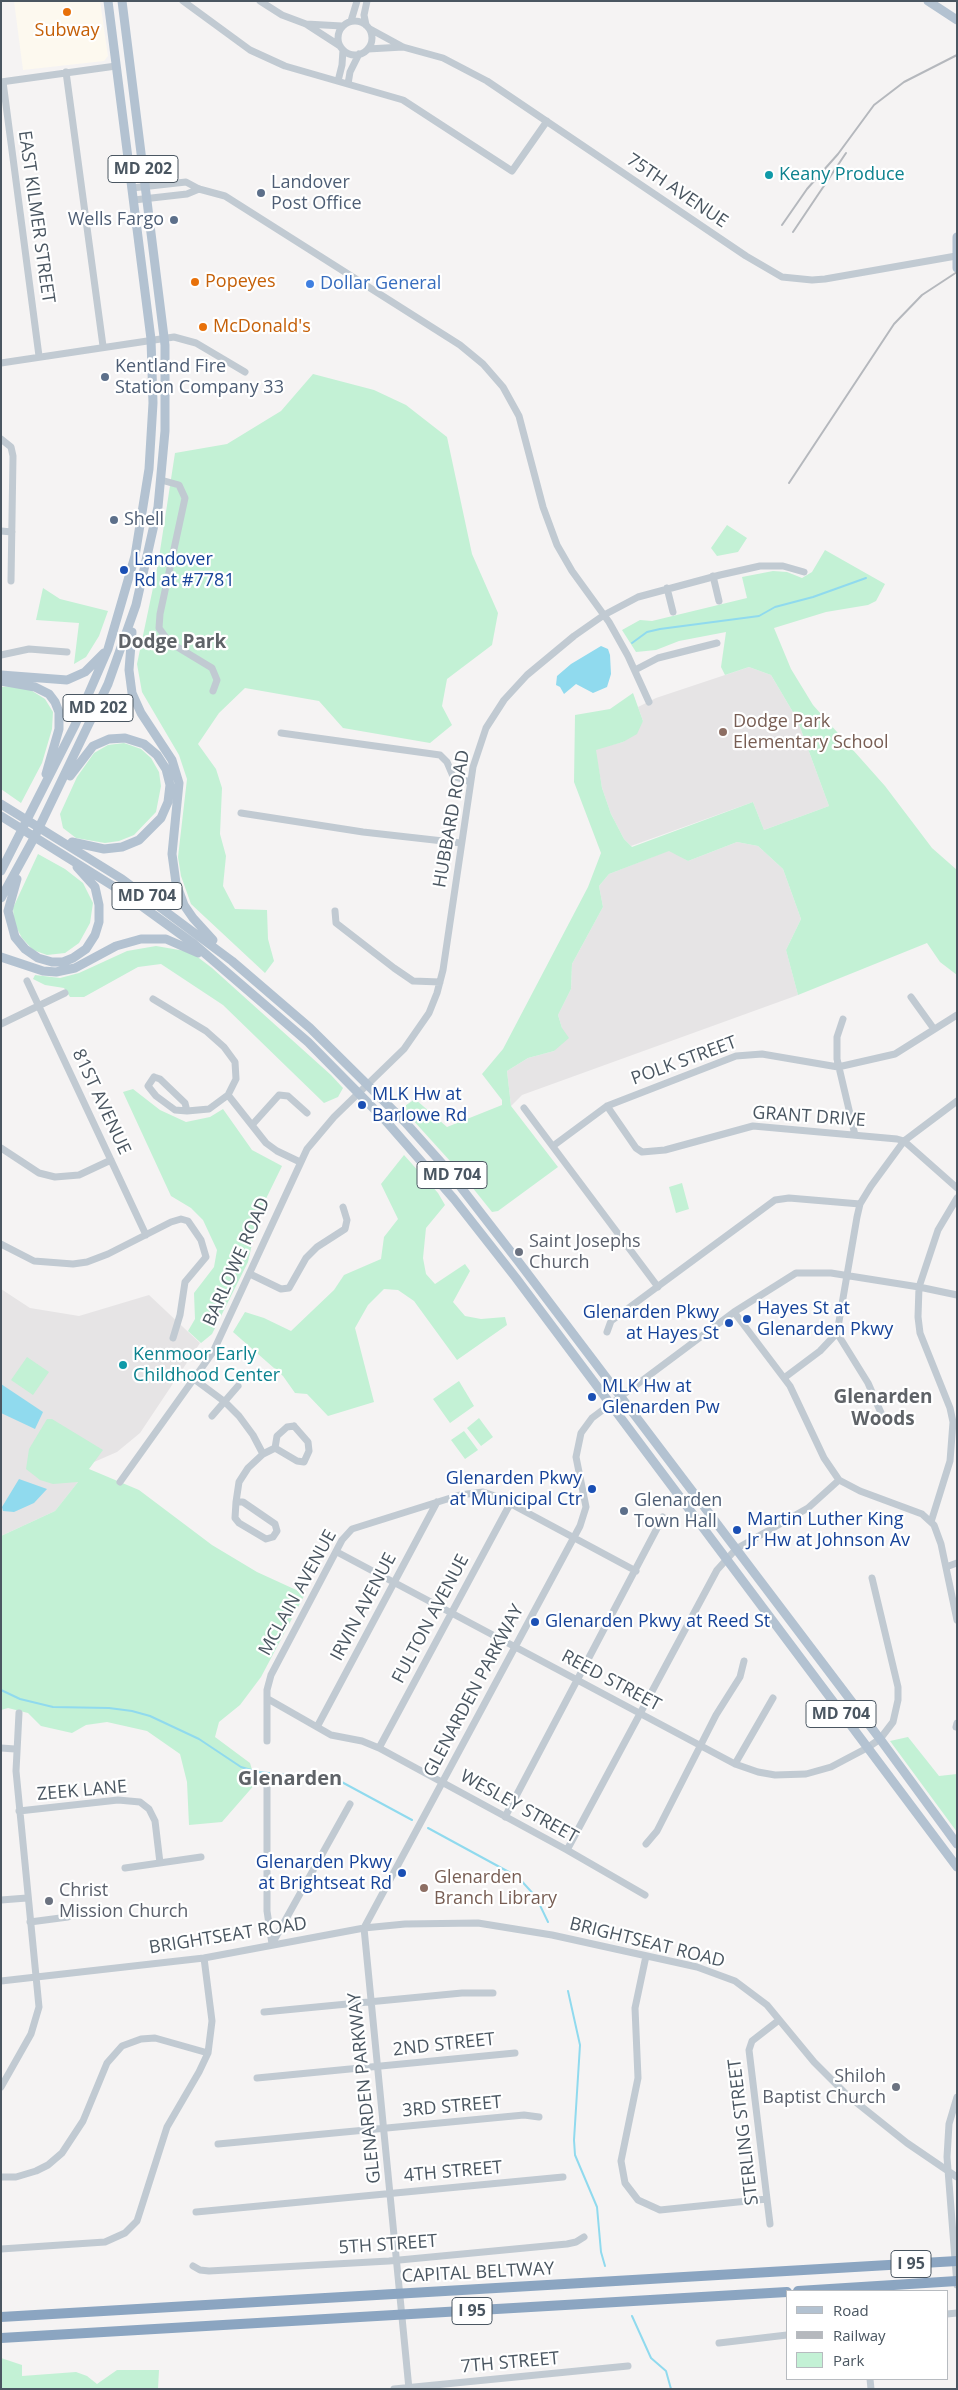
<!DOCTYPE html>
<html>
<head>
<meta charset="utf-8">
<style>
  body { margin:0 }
  #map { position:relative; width:958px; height:2390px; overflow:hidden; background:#f5f3f3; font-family:"Open Sans",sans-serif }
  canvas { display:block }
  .frame { position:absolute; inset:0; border:2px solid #4a5661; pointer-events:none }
  .legend { position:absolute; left:786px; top:2290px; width:162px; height:90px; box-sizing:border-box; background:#fff; border:1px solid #b7bbc0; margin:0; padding:6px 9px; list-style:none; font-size:15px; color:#4a5661 }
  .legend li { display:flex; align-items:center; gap:10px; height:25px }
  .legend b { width:25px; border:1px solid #b7bbc0 }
</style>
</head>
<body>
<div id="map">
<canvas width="958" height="2390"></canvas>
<div class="frame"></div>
<ul class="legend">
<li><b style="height:6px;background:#b3c2d1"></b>Road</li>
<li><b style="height:6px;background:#b5b8bd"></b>Railway</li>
<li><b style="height:14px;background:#c3f1d5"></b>Park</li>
</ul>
</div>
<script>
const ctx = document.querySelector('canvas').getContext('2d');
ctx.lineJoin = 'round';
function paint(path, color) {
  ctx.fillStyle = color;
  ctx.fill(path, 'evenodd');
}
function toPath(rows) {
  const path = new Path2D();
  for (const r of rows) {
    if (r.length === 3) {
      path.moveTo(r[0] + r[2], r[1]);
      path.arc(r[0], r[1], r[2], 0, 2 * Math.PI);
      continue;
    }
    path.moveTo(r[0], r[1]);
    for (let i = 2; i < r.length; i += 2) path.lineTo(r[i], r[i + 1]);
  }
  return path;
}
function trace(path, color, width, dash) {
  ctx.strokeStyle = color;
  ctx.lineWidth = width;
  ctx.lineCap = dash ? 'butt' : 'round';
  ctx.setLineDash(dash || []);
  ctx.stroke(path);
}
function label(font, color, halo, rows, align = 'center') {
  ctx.font = font + ' "Open Sans",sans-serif';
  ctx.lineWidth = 4.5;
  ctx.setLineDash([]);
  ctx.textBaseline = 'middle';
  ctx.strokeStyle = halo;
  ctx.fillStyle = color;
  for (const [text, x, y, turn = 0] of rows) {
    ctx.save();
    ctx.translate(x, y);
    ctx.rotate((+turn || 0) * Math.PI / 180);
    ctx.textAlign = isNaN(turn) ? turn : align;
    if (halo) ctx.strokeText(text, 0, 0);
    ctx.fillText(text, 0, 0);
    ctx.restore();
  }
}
paint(toPath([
  [14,1,100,1,108,56,104,61,23,70]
]), '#fdf9ef');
paint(toPath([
  [749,667,771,675,797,719,829,806,764,830,753,802,631,846,624,839,611,814,602,788,595,749,623,742,643,721,638,707,656,698],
  [737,842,758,846,783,869,801,919,786,950,798,995,522,1095,511,1106,507,1071,528,1058,554,1051,562,1028,558,1015,571,989,572,964,603,907,599,886,609,874,670,850,688,861],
  [1,1289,30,1308,79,1316,149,1295,200,1343,140,1433,117,1452,94,1462,55,1511,1,1536]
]), '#e6e4e5');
paint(toPath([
  [313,374,374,390,406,405,447,437,472,554,498,613,492,645,447,679,442,706,452,725,430,743,343,728,319,701,245,688,219,713,198,744,216,769,222,788,220,834,226,856,223,886,235,909,267,910,268,939,274,961,265,973,191,904,181,876,178,857,187,779,179,755,142,692,137,664,158,564,175,453,227,444,281,411],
  [727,525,747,538,738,552,717,556,711,548],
  [825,550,885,584,876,601,868,605,826,612,774,628,791,669,813,705,885,786,932,848,957,870,957,975,940,962,927,943,798,995,786,950,801,919,783,869,758,846,737,842,688,861,669,851,609,874,599,886,603,907,572,964,571,989,558,1015,562,1028,569,1038,554,1051,528,1058,507,1071,511,1106,558,1167,498,1211,492,1212,460,1172,402,1108,415,1099,447,1127,502,1105,502,1100,482,1074,503,1049,588,887,601,853,574,782,575,715,610,709,633,693,643,721,637,734,623,742,596,750,602,788,611,814,624,839,632,847,753,802,764,830,829,806,797,719,771,675,749,667,725,675,721,667,726,632,679,641,656,650,636,652,622,630,640,620,652,621,747,598,742,577,773,571,787,572,802,578,812,572],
  [43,588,60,599,108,611,99,636,86,657,74,664,79,623,36,620],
  [9,686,29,689,45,699,53,712,52,729,42,763,21,803,1,789,1,687],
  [124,743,141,749,151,758,159,772,161,786,156,812,134,835,119,841,105,843,76,838,63,828,60,814,77,777,94,753,108,745],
  [38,854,65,869,83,883,93,903,90,923,79,943,65,953,47,955,33,950,22,938,14,923,13,908],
  [156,946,191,952,212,968,331,1075,343,1088,338,1097,324,1103,223,1005,161,964,138,967,84,997,70,997,64,988,45,985,33,979,35,975,60,978,79,973,127,951],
  [133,1089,160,1110,186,1122,210,1117,223,1109,252,1150,282,1166,259,1213,248,1262,212,1334,201,1343,188,1331,195,1319,194,1293,214,1267,217,1250,203,1220,191,1208,171,1196,123,1092],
  [404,1155,438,1193,445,1205,426,1228,423,1258,426,1274,435,1284,465,1264,470,1271,453,1302,465,1316,481,1319,505,1317,507,1325,457,1360,414,1301,398,1290,384,1289,368,1305,355,1328,374,1402,328,1416,307,1394,295,1393,283,1376,233,1332,245,1312,264,1318,291,1331,334,1290,344,1275,381,1259,384,1237,398,1219,381,1184],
  [682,1183,689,1209,676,1213,669,1187],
  [27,1357,49,1372,33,1395,11,1380],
  [459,1381,474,1406,450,1423,433,1399],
  [479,1418,493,1437,481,1446,467,1428],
  [47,1419,52,1419,103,1450,89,1469,139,1490,212,1545,257,1572,305,1594,261,1677,240,1705,219,1722,215,1737,250,1763,256,1783,222,1822,189,1825,187,1782,180,1754,147,1731,107,1722,86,1725,72,1733,41,1726,28,1713,8,1708,1,1710,1,1536,55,1511,78,1482,53,1484,40,1480,26,1469,29,1449],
  [464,1431,478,1450,465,1459,451,1440],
  [908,1737,939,1776,957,1774,957,1832,890,1741],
  [1,2358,22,2365,22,2376,76,2372,87,2376,97,2384,117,2370,159,2370,158,2389,1,2389]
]), '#c3f1d5');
paint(toPath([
  [601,646,608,649,610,655,611,674,607,687,593,693,576,684,564,694,560,687,556,685,557,676,571,664],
  [1,1384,43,1412,35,1429,1,1413],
  [19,1479,47,1489,34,1503,14,1512,3,1511,2,1507]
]), '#90daee');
trace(toPath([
  [632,643,647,632,660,629,759,616,775,607,813,597,866,578],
  [1,1690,20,1699,53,1707,109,1708,132,1711,150,1716,199,1739,241,1767,258,1772,338,1780,412,1820],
  [428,1828,518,1877,536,1897,548,1922],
  [568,1991,580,2045,574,2140,575,2155,597,2207,601,2252,605,2266],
  [632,2316,651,2358,666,2371,671,2389]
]), '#90daee', 2);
trace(toPath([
  [183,1,250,50,285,66,403,100,512,171,547,121],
  [260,1,282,15,306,24,340,46],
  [355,38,17],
  [351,21,357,1],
  [306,24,342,26],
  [366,25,364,15,367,1],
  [370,29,403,47,443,58,487,81,746,256,782,277,812,280,825,279,956,256],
  [368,49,403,47],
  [66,72,103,346],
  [338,81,342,65,343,50],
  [1,82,116,66],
  [3,82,39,356],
  [348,84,350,72,359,54],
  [132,188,186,182,199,189,225,196,460,345,483,364,503,387,519,416,543,507,557,545,572,571,609,622,628,656,649,702],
  [134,200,187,194,199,189],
  [1,363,174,337,196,343,245,372],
  [1,439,11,447,13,456,11,581],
  [161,480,179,485,185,498,160,614,159,628,169,642,212,668,217,680,213,691],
  [1,531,12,532],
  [713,576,719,601],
  [667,588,673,612],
  [1,655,29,649,67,652],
  [635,670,658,658,717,643],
  [281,733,440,755,447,762,453,776,470,782],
  [241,813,363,832,461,843],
  [335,911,336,923,394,968,413,981,440,982],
  [27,981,146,1235],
  [911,997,934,1029],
  [153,999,206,1031,224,1047,235,1062,236,1079,228,1095,209,1109,187,1111],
  [843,1019,837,1037,837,1059,855,1135],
  [1,1024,65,993],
  [154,1077,160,1079,185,1103,187,1111,175,1110,156,1096,148,1086,154,1077],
  [228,1095,266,1143,277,1151,300,1162],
  [607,1106,636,1148,642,1152,665,1150,753,1126,897,1139,904,1141,957,1188],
  [524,1108,658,1287],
  [252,1125,279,1095,288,1096,307,1113],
  [553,1146,607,1106,736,1056,762,1054,838,1067,895,1054,957,1015],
  [1,1148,39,1173,55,1177,79,1175,111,1160],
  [1,1244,34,1261,73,1264,87,1262,108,1254,171,1222,181,1219,188,1221,201,1240,206,1257,185,1282,180,1315,173,1338],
  [250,1274,281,1289,289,1288,306,1258,317,1247,345,1229,347,1220,343,1207],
  [734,1312,790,1386,824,1458,839,1480,860,1491,922,1514,934,1525,941,1544,957,1620],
  [607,1332,611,1321,775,1200,789,1198,860,1204],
  [837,1333,868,1383,885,1422],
  [784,1378,820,1351,837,1333,857,1217,860,1204,871,1186,904,1141,957,1101],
  [194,1379,225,1402,239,1416,253,1435,263,1454],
  [212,1416,238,1386],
  [294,1426,308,1442,309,1451,304,1462,297,1461,275,1448,277,1436,287,1427,294,1426],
  [120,1482,213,1352,307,1149,334,1117,404,1049,429,1013,437,993,443,970,473,767,486,728,504,700,527,675,574,636,604,615,638,597,720,575,760,566,783,566,804,572],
  [236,1502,243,1502,275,1524,277,1531,273,1537,266,1539,239,1523,235,1518,236,1502],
  [236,1502,239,1482,248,1468,263,1454,275,1448],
  [931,1522,950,1461,953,1422,950,1408,920,1333,918,1317,919,1287,938,1230,957,1198],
  [337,1552,735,1764,758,1772,775,1775,806,1774,831,1767,867,1748,880,1739,893,1722,898,1700,898,1687,872,1578],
  [946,1567,957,1563],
  [268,1699,331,1735,362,1741,379,1748,567,1850,645,1895],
  [317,1727,437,1502],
  [956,1727,957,1723],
  [267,1741,267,1690,271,1675,342,1540,352,1529,460,1495,483,1492,498,1497,636,1571],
  [1,1748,15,1749],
  [379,1748,510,1504],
  [735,1764,773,1698],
  [267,1786,267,1911,272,1944],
  [19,1811,118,1800,140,1802,149,1809,155,1821,160,1863],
  [505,1817,663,1517],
  [646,1844,657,1831,716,1715,740,1677,744,1661],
  [567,1850,717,1570,736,1549,808,1508,839,1480],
  [125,1868,201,1857],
  [1,1900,27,1898],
  [30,1922,68,1917],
  [272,1944,350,1804],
  [646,1956,635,2008,638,2078,621,2161,625,2183,638,2200,660,2210,767,2199],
  [1,1981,204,1958,364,1928,405,1924,478,1923,552,1935,697,1967,735,1981,767,2005,814,2062,847,2095,907,2143,957,2177],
  [264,2012,462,1993,493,1993],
  [257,2078,515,2053],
  [1,2087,31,2034,39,2007,16,1771,19,1713],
  [957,2097,949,2124,947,2157,957,2285],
  [218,2144,524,2115,539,2117],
  [1,2177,16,2177,36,2171,48,2165,62,2153,83,2121,107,2063,122,2046,141,2039,155,2038,208,2053],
  [196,2212,563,2177],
  [770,2224,749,2050,752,2041,779,2020],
  [1,2249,105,2242,125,2233,137,2221,167,2127,199,2072,208,2053,212,2021,204,1958],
  [193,2266,200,2270,209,2271,389,2261,567,2244,576,2242,584,2237],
  [947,2314,957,2313],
  [719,2343,787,2335],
  [870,2379,871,2389],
  [394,2389,628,2366],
  [409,2389,364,1928,580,1526,586,1507,576,1457,581,1433,592,1418,734,1312,796,1273,831,1273,919,1287,957,1295]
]), '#c1cad2', 7);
trace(toPath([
  [928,1,957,20],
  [957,237,957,268],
  [132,632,129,670,132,693,141,713,172,760,179,783,172,854,176,883,184,905,193,918,213,940],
  [1,675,67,680,85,672,104,653],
  [1,681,35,687,49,694,55,702,59,712,59,729,46,774],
  [70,776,93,746,109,739,125,738,144,744,157,755,166,769,170,785,168,802,161,818,139,840,122,847,104,849,72,842],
  [1,804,122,879,232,961,310,1028,405,1122,446,1168,518,1261,880,1739,957,1844],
  [1,816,121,891,194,944,308,1042,385,1120,454,1199,516,1278,957,1867],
  [1,871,75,725,108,649,135,556,149,469,153,403,151,339,108,1],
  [17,879,8,911,15,937,25,949,38,958,52,962,63,962,73,958,86,949,95,935,99,922,99,905,95,887,77,867],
  [1,898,34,838,108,684,136,605,158,507,165,431,165,345,122,1],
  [1,957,43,971,56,972,75,968,116,946,141,939,166,939,198,953]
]), '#b3c2d1', 9);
trace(toPath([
  [798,2291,957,2281],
  [1,2317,957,2261],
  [1,2338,787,2292]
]), '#8ba5c1', 10);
trace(toPath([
  [782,225,807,189,838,154,874,105,904,82,957,55],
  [793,232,846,153],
  [789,483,894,324,922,295,957,272]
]), '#b5b8bd', 2);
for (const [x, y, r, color] of [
  [67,12,5,"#e8710a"],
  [769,175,5,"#0f9aa8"],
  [261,193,5,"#5c6f8a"],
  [174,220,5,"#5c6f8a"],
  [195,282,5,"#e8710a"],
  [310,284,5,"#3f7fe0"],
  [203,327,5,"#e8710a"],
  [105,377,5,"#5c6f8a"],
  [114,520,5,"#5c6f8a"],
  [124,570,5,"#1a4fb4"],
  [723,732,5,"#8d6e63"],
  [362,1105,5,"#1a4fb4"],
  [519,1252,5,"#6b7280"],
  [747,1319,5,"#1a4fb4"],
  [729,1323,5,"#1a4fb4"],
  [123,1365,5,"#0f9aa8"],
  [592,1397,5,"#1a4fb4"],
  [592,1489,5,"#1a4fb4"],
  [624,1511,5,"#5c6f8a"],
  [737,1530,5,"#1a4fb4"],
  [535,1622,5,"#1a4fb4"],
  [402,1873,5,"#1a4fb4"],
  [424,1888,5,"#8d6e63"],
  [49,1901,5,"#6b7280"],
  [896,2087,5,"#6b7280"]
]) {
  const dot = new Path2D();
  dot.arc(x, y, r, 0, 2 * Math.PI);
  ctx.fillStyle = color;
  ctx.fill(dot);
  trace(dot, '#fff', 2);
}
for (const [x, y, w] of [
  [143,169,70],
  [98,708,70],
  [147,896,70],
  [452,1175,70],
  [841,1714,70],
  [911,2264,40],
  [472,2311,40]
]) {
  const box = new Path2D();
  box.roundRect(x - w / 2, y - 13.5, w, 27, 4);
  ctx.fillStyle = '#fff';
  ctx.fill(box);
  trace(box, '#4a5661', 1);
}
label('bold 16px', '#4a5661', null, [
  ["MD 202",143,169],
  ["MD 202",98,708],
  ["MD 704",147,896],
  ["MD 704",452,1175],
  ["MD 704",841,1714],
  ["I 95",911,2264],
  ["I 95",472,2311]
]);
label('18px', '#c56008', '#fff', [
  ["Subway",67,31,"center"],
  ["Popeyes",205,282],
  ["McDonald's",213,327]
], 'left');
label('18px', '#0d838f', '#fff', [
  ["Keany Produce",779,175],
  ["Kenmoor Early",133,1355],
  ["Childhood Center",133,1376]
], 'left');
label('18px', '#4e5e75', '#fff', [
  ["Landover",271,183],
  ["Post Office",271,204],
  ["Wells Fargo",164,220,"right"],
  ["Kentland Fire",115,367],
  ["Station Company 33",115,388],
  ["Shell",124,520],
  ["Glenarden",634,1501],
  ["Town Hall",634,1522]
], 'left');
label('18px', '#4a5661', '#fff', [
  ["75TH AVENUE",677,191,34],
  ["EAST KILMER STREET",36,217,82],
  ["HUBBARD ROAD",452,819,-80],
  ["POLK STREET",684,1061,-20],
  ["81ST AVENUE",101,1102,65],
  ["GRANT DRIVE",809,1117,4],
  ["BARLOWE ROAD",237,1262,-66],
  ["MCLAIN AVENUE",298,1593,-61],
  ["IRVIN AVENUE",364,1607,-62],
  ["FULTON AVENUE",431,1619,-62],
  ["REED STREET",611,1681,28],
  ["GLENARDEN PARKWAY",474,1691,-62],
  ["ZEEK LANE",82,1791,-5],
  ["WESLEY STREET",519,1807,29],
  ["BRIGHTSEAT ROAD",228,1936,-9],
  ["BRIGHTSEAT ROAD",647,1943,14],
  ["2ND STREET",444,2045,-6],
  ["GLENARDEN PARKWAY",365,2088,-96],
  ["3RD STREET",452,2107,-5],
  ["STERLING STREET",744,2132,-97],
  ["4TH STREET",453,2172,-5],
  ["5TH STREET",388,2245,-4],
  ["CAPITAL BELTWAY",478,2273,-3],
  ["7TH STREET",510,2363,-5]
]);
label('18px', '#366cbe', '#fff', [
  ["Dollar General",320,284]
], 'left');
label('18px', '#164399', '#fff', [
  ["Landover",134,560],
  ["Rd at #7781",134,581],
  ["MLK Hw at",372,1095],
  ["Barlowe Rd",372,1116],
  ["Hayes St at",757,1309],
  ["Glenarden Pkwy",757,1330],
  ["Glenarden Pkwy",719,1313,"right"],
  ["at Hayes St",719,1334,"right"],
  ["MLK Hw at",602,1387],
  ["Glenarden Pw",602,1408],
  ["Glenarden Pkwy",582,1479,"right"],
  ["at Municipal Ctr",582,1500,"right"],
  ["Martin Luther King",747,1520],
  ["Jr Hw at Johnson Av",747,1541],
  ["Glenarden Pkwy at Reed St",545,1622],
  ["Glenarden Pkwy",392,1863,"right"],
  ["at Brightseat Rd",392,1884,"right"]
], 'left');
label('18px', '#785e54', '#fff', [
  ["Dodge Park",733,722],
  ["Elementary School",733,743],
  ["Glenarden",434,1878],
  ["Branch Library",434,1899]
], 'left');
label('18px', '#5b616d', '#fff', [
  ["Saint Josephs",529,1242],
  ["Church",529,1263],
  ["Christ",59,1891],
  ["Mission Church",59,1912],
  ["Shiloh",886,2077,"right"],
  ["Baptist Church",886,2098,"right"]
], 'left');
label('bold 19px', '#5f6368', '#fff', [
  ["Dodge Park",172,643],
  ["Glenarden",883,1398],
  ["Woods",883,1420]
]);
label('bold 20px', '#5f6368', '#fff', [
  ["Glenarden",290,1779]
]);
</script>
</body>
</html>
